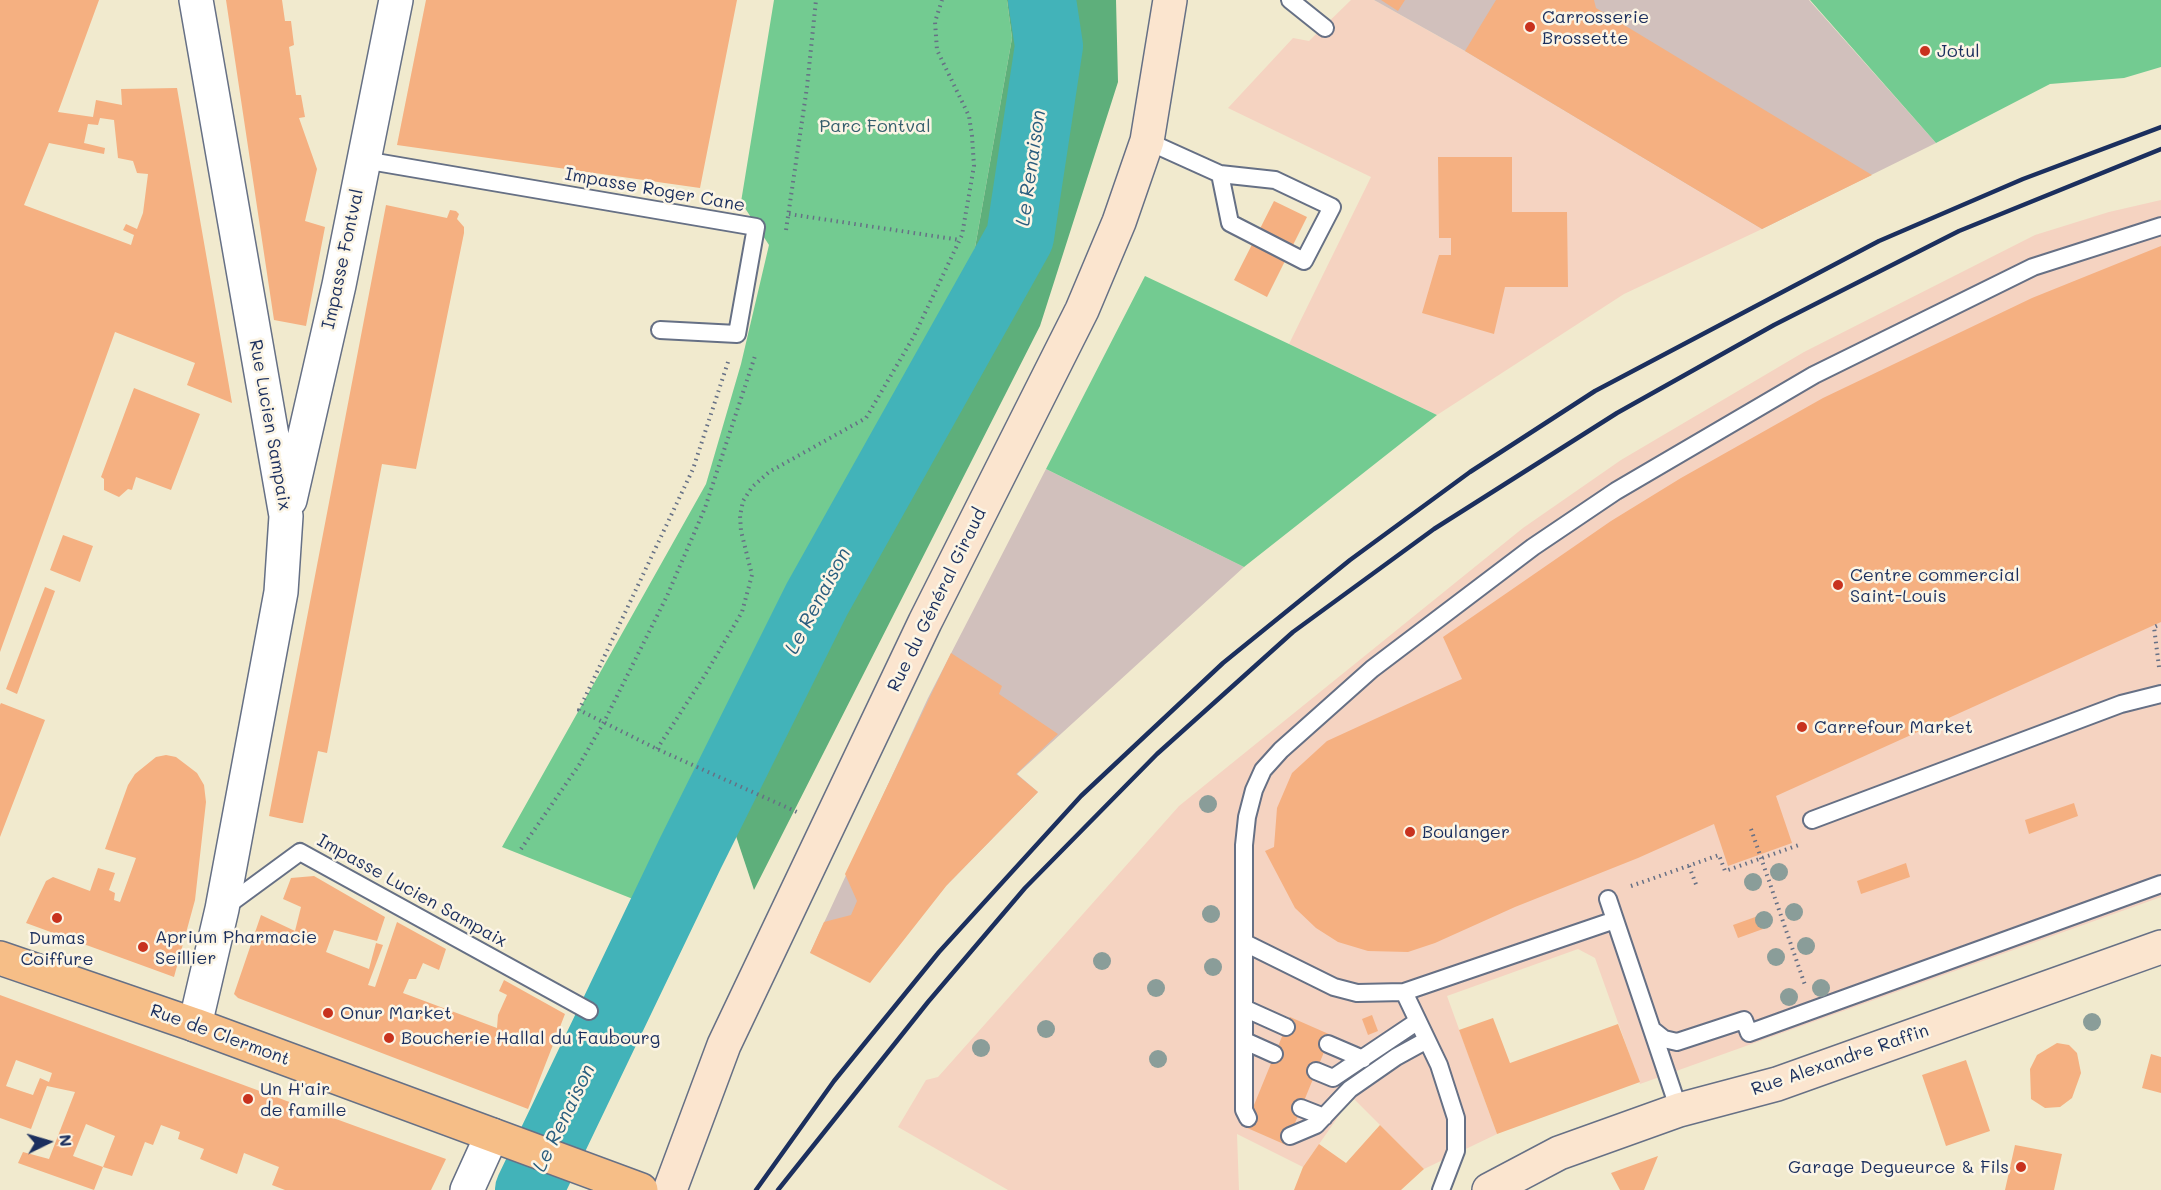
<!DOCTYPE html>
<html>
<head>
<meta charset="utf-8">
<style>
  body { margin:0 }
  #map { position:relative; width:2161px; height:1190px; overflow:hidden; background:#f1eace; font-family:Mali,sans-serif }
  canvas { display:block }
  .north { position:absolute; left:18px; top:1112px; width:60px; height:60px; -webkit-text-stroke:4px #fcf5e5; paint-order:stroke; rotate:85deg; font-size:16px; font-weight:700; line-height:24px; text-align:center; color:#1b2f5e }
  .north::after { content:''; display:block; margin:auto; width:21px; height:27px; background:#1b2f5e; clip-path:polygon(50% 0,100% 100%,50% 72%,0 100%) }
</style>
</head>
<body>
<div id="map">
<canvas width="2161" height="1190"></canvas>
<div class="north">N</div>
</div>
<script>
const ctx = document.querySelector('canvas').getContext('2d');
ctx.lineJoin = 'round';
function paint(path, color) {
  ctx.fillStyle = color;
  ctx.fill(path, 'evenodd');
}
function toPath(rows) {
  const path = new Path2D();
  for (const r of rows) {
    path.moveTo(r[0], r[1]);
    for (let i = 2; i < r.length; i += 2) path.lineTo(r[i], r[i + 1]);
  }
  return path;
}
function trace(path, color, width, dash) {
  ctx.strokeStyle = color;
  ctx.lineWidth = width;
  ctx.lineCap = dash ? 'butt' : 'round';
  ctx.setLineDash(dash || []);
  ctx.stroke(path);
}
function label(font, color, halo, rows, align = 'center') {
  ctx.font = font + ' Mali,sans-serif';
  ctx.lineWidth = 5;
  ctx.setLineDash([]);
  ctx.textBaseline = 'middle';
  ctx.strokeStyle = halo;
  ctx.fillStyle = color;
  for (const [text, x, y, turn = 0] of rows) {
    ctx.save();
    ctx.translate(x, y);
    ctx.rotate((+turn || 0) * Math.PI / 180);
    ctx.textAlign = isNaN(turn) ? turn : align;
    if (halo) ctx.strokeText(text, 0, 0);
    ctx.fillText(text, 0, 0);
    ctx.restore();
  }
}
paint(toPath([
  [1351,0,1374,0,1465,51,1762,229,1624,294,1437,415,1289,344,1371,177,1228,108,1293,38,1309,41],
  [2161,200,2161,897,1640,1084,1595,958,1578,949,1447,996,1497,1134,1424,1169,1352,1097,1303,1167,1237,1134,1239,1190,1008,1190,898,1127,926,1080,938,1077,1179,806,1523,528,1621,460,1804,352,2035,235,2109,212]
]), '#f5d3c1');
paint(toPath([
  [1374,0,1809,0,1936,143,1762,229,1465,51],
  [1046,469,1244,567,1017,774,1038,792,947,885,810,953,928,698]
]), '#d1c0bc');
paint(toPath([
  [774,0,1007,0,1012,38,973,259,708,752,648,905,502,847,706,484,741,364,769,245,741,202],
  [1810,0,2161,0,2161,67,2124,78,2050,84,1936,143],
  [1145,276,1289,344,1437,415,1244,567,1046,469]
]), '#73cb91');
paint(toPath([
  [1007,0,1116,0,1118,82,1040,326,754,890,708,752,973,259,1012,38]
]), '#5eaf7b');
trace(toPath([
  [529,1190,690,854,817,599,1020,237,1049,46,1042,0]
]), '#42b3b9', 68);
paint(toPath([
  [0,0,99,0,58,112,93,117,96,100,122,105,121,89,177,88,232,403,187,385,195,363,115,332,0,652],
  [100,118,114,120,118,158,133,161,137,173,148,174,143,213,137,229,126,224,123,230,134,235,131,245,24,205,49,143,104,154,105,148,84,143,88,124,98,125],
  [226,0,282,0,285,21,291,21,294,45,289,47,296,95,301,95,305,117,299,118,317,169,305,221,325,227,306,326,274,320],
  [426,0,737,0,700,188,397,145],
  [1381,0,1405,0,1398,11],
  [1496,0,1594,0,1596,8,1872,175,1762,229,1465,51],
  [1438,157,1512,157,1512,212,1567,212,1568,287,1505,287,1494,334,1422,313,1439,255,1451,255,1451,238,1439,238],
  [1274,201,1307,217,1267,297,1234,280],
  [386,205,447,218,450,210,456,211,459,214,457,219,464,227,464,233,416,469,382,464,327,753,318,751,303,823,300,823,269,816],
  [2161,246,2161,622,1776,796,1792,843,1728,866,1714,824,1638,858,1515,907,1435,943,1408,952,1368,951,1338,942,1316,928,1295,908,1265,851,1274,847,1277,808,1292,773,1327,741,1462,679,1443,637,1611,521,1681,478,1823,398,2032,298],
  [134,388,200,414,171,490,136,477,132,490,128,489,119,497,104,490,104,479,101,477],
  [63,535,93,546,80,582,50,570],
  [45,587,55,591,17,694,6,689],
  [951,653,1002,686,999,694,1058,734,1016,774,1038,792,947,885,870,983,810,953,824,922,851,915,857,901,845,874],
  [1,703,45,720,0,837,0,705],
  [166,755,176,757,197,773,204,785,206,802,195,900,174,977,26,923,46,881,53,877,90,891,98,868,115,873,109,890,115,893,114,900,120,902,136,858,105,849,128,785,135,774,156,757],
  [2074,803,2078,816,2029,834,2025,820],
  [1906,863,1910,877,1861,894,1857,881],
  [314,876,385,917,377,941,334,930,326,952,369,969,376,943,383,945,368,985,375,987,397,922,446,949,439,970,423,963,416,979,409,979,403,993,497,1028,498,1015,507,995,499,991,504,980,565,1014,528,1109,238,998,234,994,261,915,295,931,301,907,283,899,291,878],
  [1758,916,1763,929,1738,938,1733,925],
  [0,995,303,1107,446,1159,431,1190,285,1190,272,1185,279,1167,244,1153,237,1174,200,1159,204,1149,178,1139,180,1132,161,1125,153,1145,145,1142,132,1176,103,1167,115,1136,86,1124,73,1156,103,1167,94,1190,18,1163,23,1152,49,1159,75,1092,47,1086,31,1129,0,1118],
  [16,1060,52,1073,49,1082,40,1078,33,1095,6,1086],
  [1372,1015,1378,1031,1368,1035,1362,1019],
  [1290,1017,1331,1035,1286,1145,1245,1127],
  [1493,1018,1510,1063,1618,1024,1640,1082,1497,1134,1459,1030],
  [2057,1043,2069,1045,2077,1053,2081,1073,2072,1098,2060,1107,2045,1108,2031,1099,2030,1069,2037,1055],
  [2151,1054,2161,1057,2161,1093,2142,1088],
  [1966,1060,1990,1131,1946,1146,1922,1075],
  [1380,1125,1424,1169,1401,1190,1294,1190,1303,1167,1319,1144,1346,1163],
  [2015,1145,2062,1154,2054,1190,2005,1190],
  [1658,1156,1644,1190,1620,1190,1611,1173]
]), '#f5b081');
const lane = toPath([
  [1290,0,1325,28],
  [1147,141,1220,174,1230,223,1304,261,1332,207,1275,180,1220,174],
  [364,160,756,227,737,334,660,330],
  [1812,820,2121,704,2161,694],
  [1608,899,1679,1110],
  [225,907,300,852,589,1011],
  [1245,943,1334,987,1357,993,1404,992],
  [1246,1009,1286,1027],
  [1654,1031,1664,1039,1677,1042,1744,1020,1749,1033,2161,884],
  [1245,1041,1274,1054],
  [1328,1044,1363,1059],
  [1316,1071,1333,1078,1418,1021],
  [1301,1108,1324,1117],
  [1248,1118,1244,1110,1244,845,1247,817,1254,790,1263,770,1281,750,1372,669,1533,547,1616,491,1814,375,2033,267,2161,226],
  [1290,1136,1316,1125,1350,1089,1396,1057,1427,1040],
  [1441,1190,1456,1151,1456,1118,1439,1065,1404,992,1615,920]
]);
const street = toPath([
  [290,500,339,285,396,0],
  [195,1025,222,909,281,592,286,516,196,0],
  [467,1190,492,1135]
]);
const secondary = toPath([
  [670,1190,724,1045,925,622,1082,310,1119,222,1147,141,1170,0],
  [1489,1190,1559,1153,1679,1110,1777,1084,2161,947]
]);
const primary = toPath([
  [0,958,195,1025,641,1190]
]);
trace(lane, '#667085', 20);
trace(street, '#667085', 36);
trace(secondary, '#667085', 36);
trace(primary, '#667085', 36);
trace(toPath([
  [789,214,960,240],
  [786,230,807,87,816,0],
  [728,362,693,469,579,710,657,749,797,812],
  [2159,667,2154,627,2161,624],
  [657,749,705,675,742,612,752,575,741,531,740,516,743,501,752,487,769,472,866,418,914,336,962,235,974,166,972,136,969,116,937,50,935,22,942,0],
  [1751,829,1805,985],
  [521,849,579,765,604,722,667,596,705,508,755,356],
  [1689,866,1697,887],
  [1631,886,1719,855,1725,871,1799,845]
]), '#667085', 4, [1.5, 4.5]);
trace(lane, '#fff', 16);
trace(street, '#fff', 33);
trace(secondary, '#fbe5cf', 33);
trace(primary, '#f6be87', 33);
trace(toPath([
  [756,1190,834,1081,939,952,1081,796,1223,663,1350,560,1470,472,1595,391,1879,241,2023,179,2161,127],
  [778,1190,928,1002,1025,888,1157,754,1293,632,1434,529,1617,413,1774,325,1959,231,2161,149]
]), '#1b2f5e', 4.5);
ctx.fillStyle = '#8a9d99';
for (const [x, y] of [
  [1208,804],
  [1779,872],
  [1753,882],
  [1794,912],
  [1211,914],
  [1764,920],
  [1806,946],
  [1776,957],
  [1102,961],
  [1213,967],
  [1156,988],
  [1821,988],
  [1789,997],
  [2092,1022],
  [1046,1029],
  [981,1048],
  [1158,1059]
]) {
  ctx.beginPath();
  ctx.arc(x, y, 9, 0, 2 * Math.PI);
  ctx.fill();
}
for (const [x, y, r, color] of [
  [1530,27,6,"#c8321e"],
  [1925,51,6,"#c8321e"],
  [1838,585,6,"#c8321e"],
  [1802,727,6,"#c8321e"],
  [1410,832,6,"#c8321e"],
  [57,918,6,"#c8321e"],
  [143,947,6,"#c8321e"],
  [328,1013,6,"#c8321e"],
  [389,1038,6,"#c8321e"],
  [248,1099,6,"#c8321e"],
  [2021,1167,6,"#c8321e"]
]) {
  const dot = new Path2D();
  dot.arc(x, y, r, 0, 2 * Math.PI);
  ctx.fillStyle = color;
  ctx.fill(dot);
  trace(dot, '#fcf5e5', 2);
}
label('18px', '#1b2f5e', '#fcf5e5', [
  ["Carrosserie",1542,17],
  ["Brossette",1542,38],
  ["Jotul",1937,51],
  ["Centre commercial",1850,575],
  ["Saint-Louis",1850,596],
  ["Carrefour Market",1814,727],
  ["Boulanger",1422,832],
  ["Aprium Pharmacie",155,937],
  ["Seillier",155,958],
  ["Dumas",57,938,"center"],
  ["Coiffure",57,959,"center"],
  ["Onur Market",340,1013],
  ["Boucherie Hallal du Faubourg",401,1038],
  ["Un H'air",260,1089],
  ["de famille",260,1110],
  ["Garage Degueurce & Fils",2009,1167,"right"]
], 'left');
label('18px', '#355e6d', '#fcf5e5', [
  ["Parc Fontval",875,126]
]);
label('18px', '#1b2f5e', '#fcf5e5', [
  ["Impasse Roger Cane",655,190,10],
  ["Impasse Fontval",343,259,-78],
  ["Rue Lucien Sampaix",270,425,80],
  ["Rue du Général Giraud",937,600,-64],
  ["Impasse Lucien Sampaix",412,891,29],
  ["Rue de Clermont",220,1035,20],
  ["Rue Alexandre Raffin",1840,1060,-19]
]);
label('italic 20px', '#295d7e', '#fcf5e5', [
  ["Le Renaison",1031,168,-82],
  ["Le Renaison",818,601,-62],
  ["Le Renaison",564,1118,-64]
]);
</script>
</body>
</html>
